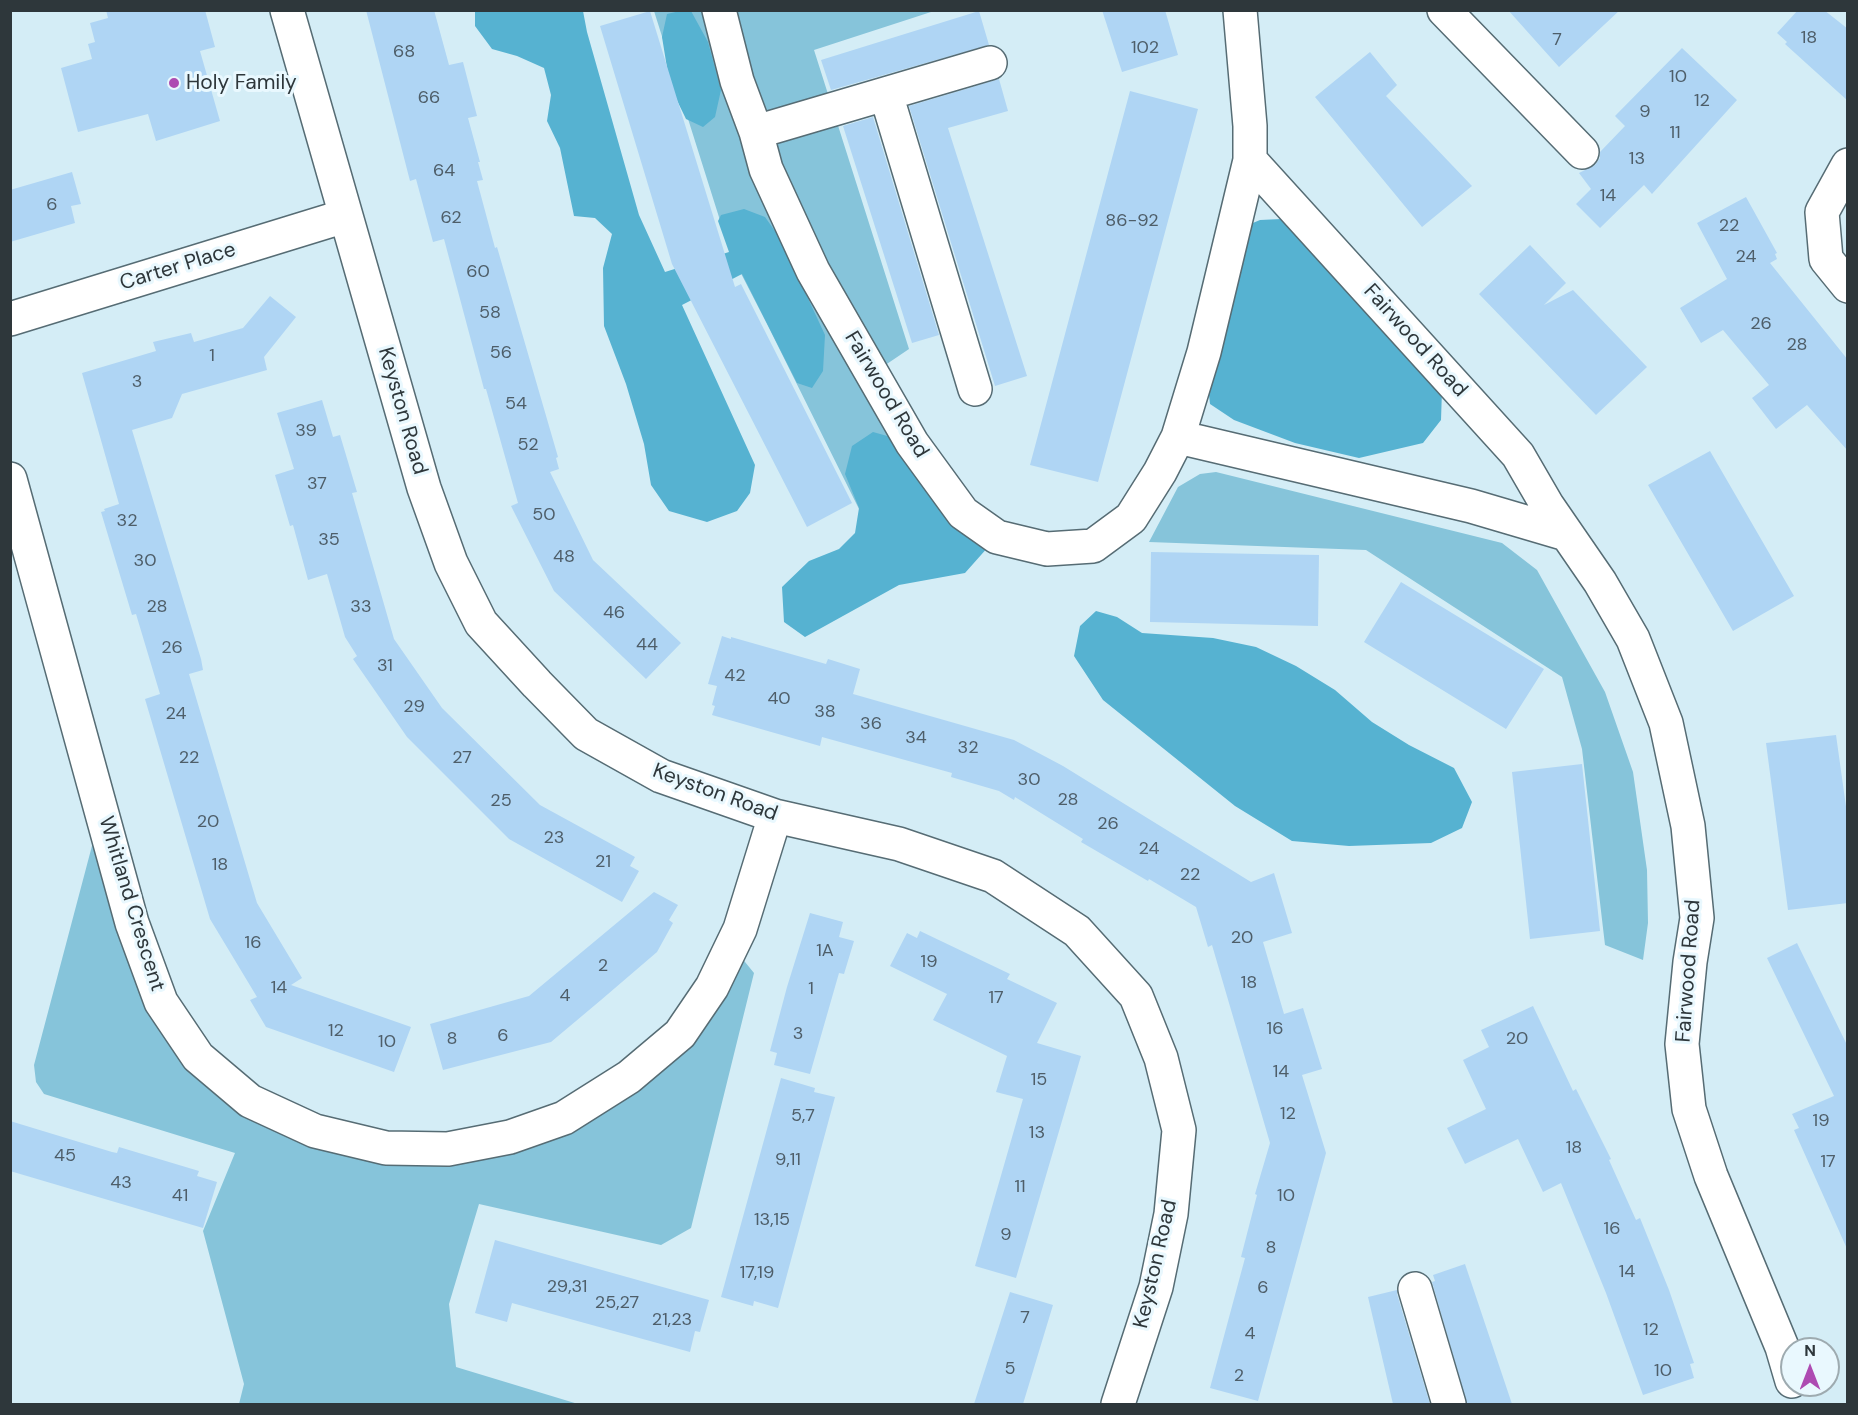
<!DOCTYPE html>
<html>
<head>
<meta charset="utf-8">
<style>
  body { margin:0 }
  #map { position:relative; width:1858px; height:1415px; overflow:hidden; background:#d4edf6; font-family:"DM Sans",sans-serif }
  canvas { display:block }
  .frame { position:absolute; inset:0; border:12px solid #2e373b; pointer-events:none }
  .north { position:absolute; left:1780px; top:1337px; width:60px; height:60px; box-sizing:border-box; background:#e9f8fe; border:2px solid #9eabb0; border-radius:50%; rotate:0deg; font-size:16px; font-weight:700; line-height:24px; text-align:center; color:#2e373b }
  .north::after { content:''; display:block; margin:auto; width:21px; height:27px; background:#ad4bb2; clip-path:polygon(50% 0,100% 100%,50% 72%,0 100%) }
</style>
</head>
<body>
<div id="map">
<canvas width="1858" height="1415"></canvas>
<div class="frame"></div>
<div class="north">N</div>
</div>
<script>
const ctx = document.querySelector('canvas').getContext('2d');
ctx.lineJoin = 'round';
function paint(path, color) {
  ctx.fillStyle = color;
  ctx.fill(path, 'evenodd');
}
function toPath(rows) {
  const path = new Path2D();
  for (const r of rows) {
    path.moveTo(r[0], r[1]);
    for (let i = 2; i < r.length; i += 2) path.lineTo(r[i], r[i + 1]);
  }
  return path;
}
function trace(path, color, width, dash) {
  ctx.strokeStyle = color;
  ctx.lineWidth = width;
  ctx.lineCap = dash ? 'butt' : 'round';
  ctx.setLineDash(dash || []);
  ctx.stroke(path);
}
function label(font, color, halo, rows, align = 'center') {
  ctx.font = font + ' "DM Sans",sans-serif';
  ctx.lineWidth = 6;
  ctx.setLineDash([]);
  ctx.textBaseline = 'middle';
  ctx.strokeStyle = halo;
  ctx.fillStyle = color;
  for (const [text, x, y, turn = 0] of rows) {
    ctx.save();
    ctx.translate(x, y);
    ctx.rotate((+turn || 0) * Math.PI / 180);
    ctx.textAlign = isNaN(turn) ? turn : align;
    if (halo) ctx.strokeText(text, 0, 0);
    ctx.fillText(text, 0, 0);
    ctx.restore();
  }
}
paint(toPath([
  [654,11,932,11,931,12,814,50,909,349,872,374,912,443,859,509,768,326,730,252],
  [1216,472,1502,543,1537,570,1605,692,1633,772,1647,870,1648,923,1643,960,1605,945,1582,749,1562,677,1366,550,1149,542,1178,487,1200,474],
  [102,808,161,1002,250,1101,448,1149,629,1077,732,946,754,973,691,1228,661,1245,479,1204,449,1304,456,1367,578,1404,239,1404,244,1384,203,1231,235,1153,44,1094,36,1082,34,1065]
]), '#86c4da');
paint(toPath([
  [475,11,583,11,587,32,639,215,665,272,729,252,718,221,721,215,744,209,765,217,780,238,825,335,823,371,812,388,797,383,742,274,682,305,755,465,750,493,737,511,707,522,669,511,651,485,644,444,626,384,604,326,603,268,612,234,595,218,574,216,560,148,547,121,551,95,544,68,517,56,492,49,475,26],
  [680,11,691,11,708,42,721,90,715,117,703,127,686,119,670,86,662,37,667,14],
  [1303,218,1442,390,1441,420,1423,443,1359,458,1295,443,1234,420,1210,404,1204,352,1241,228,1260,220],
  [873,432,912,443,997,537,965,573,899,585,805,637,784,622,782,587,809,561,839,549,855,533,859,508,845,474,852,446],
  [1096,611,1117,617,1142,633,1213,638,1256,647,1296,666,1335,690,1372,722,1409,745,1454,768,1472,802,1462,828,1431,843,1349,846,1292,841,1235,806,1103,700,1074,656,1080,626]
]), '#56b2d1');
paint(toPath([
  [106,10,205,10,215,47,200,51,220,121,156,141,148,114,78,132,61,68,92,59,88,44,95,42,90,23,108,18],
  [366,10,434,10,449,65,463,62,477,116,468,118,480,162,478,162,483,180,477,181,495,248,497,247,558,457,556,458,559,469,550,472,593,560,681,643,646,679,554,591,511,506,518,503,486,389,484,389,444,239,433,242,416,179,410,181],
  [1102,10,1165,10,1178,55,1122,72],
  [1508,10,1620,10,1559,67],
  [1798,10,1824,10,1848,29,1848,101,1785,44,1787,42,1777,33],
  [650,11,735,287,741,284,852,503,807,527,672,264,600,26],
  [979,11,989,45,831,90,821,60],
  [1682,48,1737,100,1652,194,1644,185,1600,228,1576,204,1591,189,1579,173,1595,165,1600,158,1600,152,1625,126,1615,116],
  [1370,52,1397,85,1386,96,1472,186,1422,227,1315,97],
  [999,79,1008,111,948,128,1027,376,995,386,909,106],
  [1130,91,1198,109,1098,482,1030,465],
  [873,117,939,335,912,343,843,126],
  [72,172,81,204,71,206,75,223,10,242,10,190],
  [1746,197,1777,253,1775,254,1777,259,1770,263,1848,360,1848,451,1807,405,1776,429,1752,398,1769,385,1723,330,1701,343,1680,308,1727,279,1697,223],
  [1530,245,1566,283,1544,305,1573,290,1647,367,1596,415,1479,294],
  [270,296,296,317,264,357,267,370,182,394,172,418,132,430,201,659,203,670,189,674,257,903,302,978,291,985,411,1027,394,1072,266,1027,250,1000,257,997,210,919,145,699,160,694,136,614,132,615,101,512,105,511,104,509,119,504,82,373,156,351,153,342,191,333,194,342,243,328],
  [322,400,333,437,340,435,357,492,352,493,394,639,442,708,540,805,635,857,630,866,639,871,622,902,509,839,407,737,353,659,357,656,345,637,327,574,308,580,293,525,290,526,275,475,294,469,277,413],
  [1710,451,1794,596,1733,631,1648,485],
  [1151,552,1319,555,1318,626,1150,622],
  [1401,582,1544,669,1506,729,1364,642],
  [722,636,731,639,731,637,826,664,828,659,860,669,853,694,1014,740,1063,766,1251,882,1274,873,1292,933,1263,942,1284,1014,1303,1008,1322,1069,1302,1075,1326,1153,1258,1401,1210,1388,1245,1258,1241,1257,1257,1195,1255,1194,1270,1143,1212,945,1208,947,1196,907,1149,879,1148,881,1081,842,1083,839,1015,797,1014,800,999,791,951,777,952,773,822,737,820,746,712,715,715,706,712,705,717,686,708,684],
  [1836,735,1848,821,1848,903,1788,910,1766,743],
  [1582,764,1600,931,1530,939,1512,772],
  [654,892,678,905,669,920,673,923,657,952,601,1000,551,1042,443,1070,430,1024,529,996],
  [810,913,843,922,839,937,854,941,844,974,839,973,810,1074,774,1065,777,1053,770,1051,787,987],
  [920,931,1010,974,1007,979,1057,1003,1037,1043,1081,1056,1016,1278,975,1266,1023,1099,996,1092,1007,1056,933,1020,947,994,890,966,907,933,917,938],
  [1797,943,1848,1047,1848,1251,1794,1130,1799,1128,1792,1114,1834,1096,1767,958],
  [1533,1006,1573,1091,1576,1089,1611,1159,1609,1160,1636,1220,1640,1218,1669,1290,1694,1363,1690,1364,1694,1378,1643,1395,1606,1293,1561,1183,1543,1192,1518,1139,1465,1164,1447,1128,1486,1109,1463,1060,1489,1047,1481,1030],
  [781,1078,815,1088,814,1092,835,1097,778,1308,754,1301,753,1306,721,1297],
  [10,1121,112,1152,117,1153,119,1147,199,1171,197,1176,217,1182,203,1228,10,1171],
  [495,1240,709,1300,700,1332,695,1331,690,1352,512,1303,507,1322,475,1313],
  [1465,1264,1512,1404,1467,1404,1432,1282,1435,1281,1433,1275],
  [1397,1290,1397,1294,1430,1404,1393,1404,1368,1297],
  [1010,1292,1053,1305,1023,1404,974,1404]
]), '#afd5f4');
const minor = toPath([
  [287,10,424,488,451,563,481,623,537,684,586,734,661,776,775,816,899,844,993,876,1077,931,1136,996,1161,1058,1179,1130,1171,1214,1156,1287,1118,1404],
  [719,10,737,81,756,132,766,169,813,271,912,443,963,513,997,537,1047,549,1093,546,1131,518,1160,472,1178,437],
  [1240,10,1250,126,1250,160,1204,352,1178,437,1471,506,1566,534],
  [1444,10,1582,152],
  [886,94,975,389],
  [756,132,990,63],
  [1250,160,1518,455,1547,505,1600,582,1633,639,1666,723,1688,826,1697,918,1690,962,1682,1044,1689,1109,1711,1176,1782,1347,1792,1381],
  [1848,165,1822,212,1826,259,1848,286],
  [10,319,345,216],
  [10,479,132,923,161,1002,198,1057,250,1101,315,1131,386,1148,448,1149,510,1137,564,1118,629,1077,680,1034,712,987,740,929,775,816],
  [1415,1289,1449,1404]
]);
trace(minor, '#566c74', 36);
trace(minor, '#fff', 33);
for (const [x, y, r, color] of [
  [174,83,6,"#ad4bb2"]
]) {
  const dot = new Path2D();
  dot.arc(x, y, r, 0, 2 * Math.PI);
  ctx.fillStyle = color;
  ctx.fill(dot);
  trace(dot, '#e9f8fe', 2);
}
label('18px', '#4e5e69', null, [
  ["18",1809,38],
  ["7",1557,40],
  ["102",1145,48],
  ["68",404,52],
  ["10",1678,77],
  ["66",429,98],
  ["12",1702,101],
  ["9",1645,112],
  ["11",1675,133],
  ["13",1637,159],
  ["64",444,171],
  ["14",1608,196],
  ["6",52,205],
  ["62",451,218],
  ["86-92",1132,221],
  ["22",1729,226],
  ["24",1746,257],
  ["60",478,272],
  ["58",490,313],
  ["26",1761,324],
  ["28",1797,345],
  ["56",501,353],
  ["1",212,356],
  ["3",137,382],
  ["54",516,404],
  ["39",306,431],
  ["52",528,445],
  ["37",317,484],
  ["50",544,515],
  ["32",127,521],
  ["35",329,540],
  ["48",564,557],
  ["30",145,561],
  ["28",157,607],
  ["33",361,607],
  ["46",614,613],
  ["44",647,645],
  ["26",172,648],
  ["31",385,666],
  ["42",735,676],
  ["40",779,699],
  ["29",414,707],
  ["38",825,712],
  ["24",176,714],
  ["36",871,724],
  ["34",916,738],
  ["32",968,748],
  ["22",189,758],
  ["27",462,758],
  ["30",1029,780],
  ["28",1068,800],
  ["25",501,801],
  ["20",208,822],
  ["26",1108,824],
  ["23",554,838],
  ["24",1149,849],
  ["21",603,862],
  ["18",220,865],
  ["22",1190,875],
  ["20",1242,938],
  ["16",253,943],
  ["1A",825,951],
  ["19",929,962],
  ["2",603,966],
  ["18",1249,983],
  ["14",279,988],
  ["1",811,989],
  ["4",565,996],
  ["17",996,998],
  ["16",1275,1029],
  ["12",336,1031],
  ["3",798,1034],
  ["6",503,1036],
  ["8",452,1039],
  ["20",1517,1039],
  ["10",387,1042],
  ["14",1281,1072],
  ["15",1039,1080],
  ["12",1288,1114],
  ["5,7",803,1116],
  ["19",1821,1121],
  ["13",1037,1133],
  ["18",1574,1148],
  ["45",65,1156],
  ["9,11",788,1160],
  ["17",1828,1162],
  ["43",121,1183],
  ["11",1020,1187],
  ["41",180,1196],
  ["10",1286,1196],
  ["13,15",772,1220],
  ["16",1612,1229],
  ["9",1006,1235],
  ["8",1271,1248],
  ["14",1627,1272],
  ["17,19",757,1273],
  ["29,31",567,1287],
  ["6",1263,1288],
  ["25,27",617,1303],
  ["7",1025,1318],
  ["21,23",672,1320],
  ["12",1651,1330],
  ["4",1250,1334],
  ["5",1010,1369],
  ["10",1663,1371],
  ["2",1239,1376]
]);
label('21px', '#2e373b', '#e9f8fe', [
  ["Holy Family",186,83]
], 'left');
label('21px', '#2e373b', '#e9f8fe', [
  ["Carter Place",178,267,-17],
  ["Fairwood Road",1415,341,48],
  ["Fairwood Road",886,395,59],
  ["Keyston Road",402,411,74],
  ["Keyston Road",715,793,20],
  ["Whitland Crescent",131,904,73],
  ["Fairwood Road",1689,971,-86],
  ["Keyston Road",1156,1264,-77]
]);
</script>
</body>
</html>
